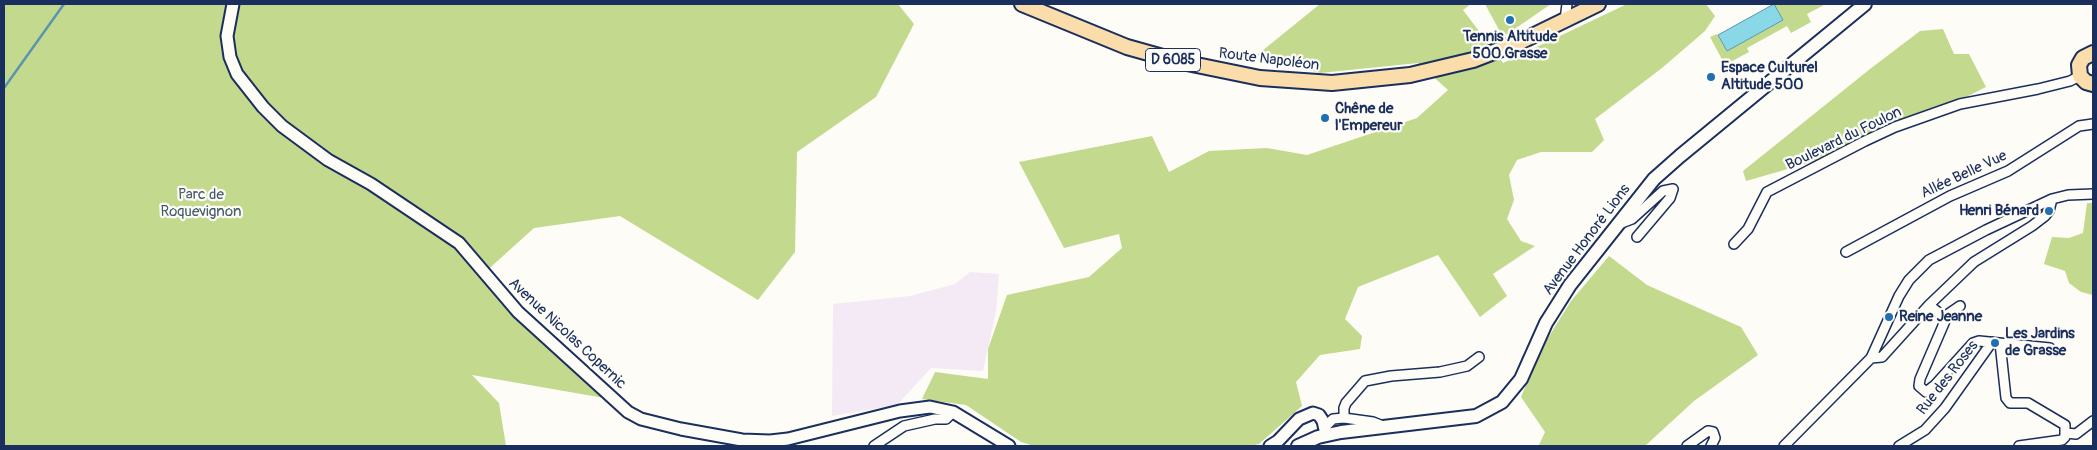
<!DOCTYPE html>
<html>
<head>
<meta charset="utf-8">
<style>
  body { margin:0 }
  #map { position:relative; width:2097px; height:450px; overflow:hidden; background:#fdfcf7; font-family:Pangolin,sans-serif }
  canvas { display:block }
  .frame { position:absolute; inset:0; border:5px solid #1b2f5e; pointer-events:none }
</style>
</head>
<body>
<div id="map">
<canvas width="2097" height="450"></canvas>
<div class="frame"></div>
</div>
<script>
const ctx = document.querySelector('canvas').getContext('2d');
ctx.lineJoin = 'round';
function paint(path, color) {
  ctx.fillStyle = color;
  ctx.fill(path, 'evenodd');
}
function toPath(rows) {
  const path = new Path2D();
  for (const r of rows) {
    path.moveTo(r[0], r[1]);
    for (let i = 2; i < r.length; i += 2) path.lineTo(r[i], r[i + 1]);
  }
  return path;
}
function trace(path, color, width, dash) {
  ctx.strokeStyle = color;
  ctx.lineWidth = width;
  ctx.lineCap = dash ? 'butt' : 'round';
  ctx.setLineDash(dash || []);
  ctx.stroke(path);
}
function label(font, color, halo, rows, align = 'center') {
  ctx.font = font + ' Pangolin,sans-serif';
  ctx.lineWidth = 4.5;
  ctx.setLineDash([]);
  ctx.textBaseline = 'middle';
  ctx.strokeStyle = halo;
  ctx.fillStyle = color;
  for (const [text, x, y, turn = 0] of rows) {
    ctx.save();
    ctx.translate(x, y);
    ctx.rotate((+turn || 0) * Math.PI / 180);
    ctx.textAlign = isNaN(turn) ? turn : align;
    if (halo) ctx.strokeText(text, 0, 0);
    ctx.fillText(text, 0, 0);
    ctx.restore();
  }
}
paint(toPath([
  [970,272,999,274,996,312,983,371,931,368,897,405,832,416,833,304,910,296,955,284]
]), '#f3eaf5');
paint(toPath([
  [4,4,898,4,914,24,876,97,797,152,795,252,758,300,620,216,534,228,483,274,610,399,472,375,499,403,506,446,4,446],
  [1320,4,1471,4,1463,10,1503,63,1627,4,1706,4,1715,16,1705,31,1662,68,1595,119,1604,140,1592,152,1541,152,1517,160,1509,175,1514,200,1507,219,1521,241,1535,246,1493,274,1507,296,1480,317,1438,255,1358,287,1345,319,1362,336,1360,349,1320,355,1296,382,1302,406,1259,444,1250,446,1034,446,1021,442,966,405,922,399,935,372,988,379,988,349,1007,295,1089,277,1122,248,1119,234,1064,248,1019,162,1152,136,1169,172,1209,151,1267,148,1307,155,1417,118,1448,90,1418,63,1320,73,1257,55],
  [1485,4,1551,4,1503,37],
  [1774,4,1826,4,1807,14,1811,22,1791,33,1787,26,1747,48,1749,52,1725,65,1710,37,1717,34,1727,51,1783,20],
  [1943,29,1954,54,1969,54,1986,87,1868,146,1746,181,1743,171,1870,69,1920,31],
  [2087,203,2093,203,2093,295,2081,292,2069,283,2065,271,2044,264,2052,237,2069,238,2083,233],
  [1609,256,1647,285,1741,327,1758,355,1694,401,1645,446,1535,446,1539,445,1545,432,1521,397,1541,349,1571,301]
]), '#c3d98e');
const water = toPath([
  [1774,4,1783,20,1727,51,1718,35,1774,4]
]);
paint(water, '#89d8e7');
trace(water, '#5d94b0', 1);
trace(toPath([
  [4,88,64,4]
]), '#5d94b0', 2.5);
const minor = toPath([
  [1565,20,1567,4],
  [1619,224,1632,219,1663,191,1673,189,1670,198,1637,237],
  [1734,244,1748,229,1767,192,1865,141,1895,127,1960,104,2038,89,2070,81,2080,76],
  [1846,252,1950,196,2008,171,2079,126,2093,124],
  [1929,305,1944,317,1945,321,1920,379,1919,386,1926,392,1935,385,1973,343,1979,341,2050,348],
  [1944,317,1960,306],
  [2000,343,2006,398,2010,403,2028,403,2065,425,2065,437,2062,440,2019,446],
  [1871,358,1882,357,1929,305,1974,262,2032,226,2045,216,2049,211,2052,199],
  [1344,418,1344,408,1346,403,1365,381,1391,376,1440,372,1467,366,1479,357],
  [1325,427,1333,419,1344,418,1373,422,1383,426],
  [2066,433,2076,434,2093,421],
  [874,446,904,426,935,419,946,419,953,412],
  [1687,446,1708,431,1713,432,1715,438,1711,446],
  [1784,446,1871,358,1899,296,1909,280,1929,260,1986,230,2052,199,2068,195,2093,194],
  [1899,446,1925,430,1945,408,1992,342]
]);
const tertiary = toPath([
  [233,4,227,36,230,57,237,74,263,107,282,126,328,160,371,184,459,243,518,312,628,412,641,419,681,429,742,440,770,441,788,439,900,411,930,407,953,412,1009,446],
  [1270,446,1278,441,1299,419,1313,413,1319,415,1323,421,1326,434]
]);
const secondary = toPath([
  [1298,446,1318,437,1341,432,1476,416,1502,402,1521,379,1546,323,1570,285,1654,179,1680,156,1865,4]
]);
const primary = toPath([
  [1022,4,1127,47,1177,61,1260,78,1332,83,1410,75,1473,60,1522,41,1598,4],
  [2093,53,2083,58,2079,65,2080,76,2086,82,2093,84]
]);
trace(minor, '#1b2f5e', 12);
trace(tertiary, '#1b2f5e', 15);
trace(secondary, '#1b2f5e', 16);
trace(primary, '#1b2f5e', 18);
trace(minor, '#fdfcf7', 9);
trace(tertiary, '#fdfcf7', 11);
trace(secondary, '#fdfcf7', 12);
trace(primary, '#faddab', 14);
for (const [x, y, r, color] of [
  [1510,20,5,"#1f6fb2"],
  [1711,77,5,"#1f6fb2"],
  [1325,118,5,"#1f6fb2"],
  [2049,211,5,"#1f6fb2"],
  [1889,317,5,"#1f6fb2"],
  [1995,343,5,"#1f6fb2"]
]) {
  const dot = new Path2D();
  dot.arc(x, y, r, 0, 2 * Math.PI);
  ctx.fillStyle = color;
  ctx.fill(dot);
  trace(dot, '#fdfcf7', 2);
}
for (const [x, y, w] of [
  [1173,60,55]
]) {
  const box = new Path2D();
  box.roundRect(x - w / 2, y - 11.5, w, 23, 4);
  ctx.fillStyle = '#fdfcf7';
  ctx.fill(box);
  trace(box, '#1b2f5e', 1);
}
label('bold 14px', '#1b2f5e', null, [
  ["D 6085",1173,60]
]);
label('bold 15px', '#1b2f5e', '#fdfcf7', [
  ["Tennis Altitude",1510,37,"center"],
  ["500 Grasse",1510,54,"center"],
  ["Espace Culturel",1721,68],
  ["Altitude 500",1721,85],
  ["Chêne de",1335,109],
  ["l'Empereur",1335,126],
  ["Henri Bénard",2039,211,"right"],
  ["Reine Jeanne",1899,317],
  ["Les Jardins",2005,334],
  ["de Grasse",2005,351]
], 'left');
label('15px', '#1b2f5e', '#fdfcf7', [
  ["Route Napoléon",1269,60,7],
  ["Boulevard du Foulon",1844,139,-26],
  ["Allée Belle Vue",1964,175,-25],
  ["Avenue Honoré Lions",1587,240,-53],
  ["Avenue Nicolas Copernic",567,334,43],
  ["Rue des Roses",1948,378,-52]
]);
label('15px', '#455a6a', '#fdfcf7', [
  ["Parc de",201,195],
  ["Roquevignon",201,212]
]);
</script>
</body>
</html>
